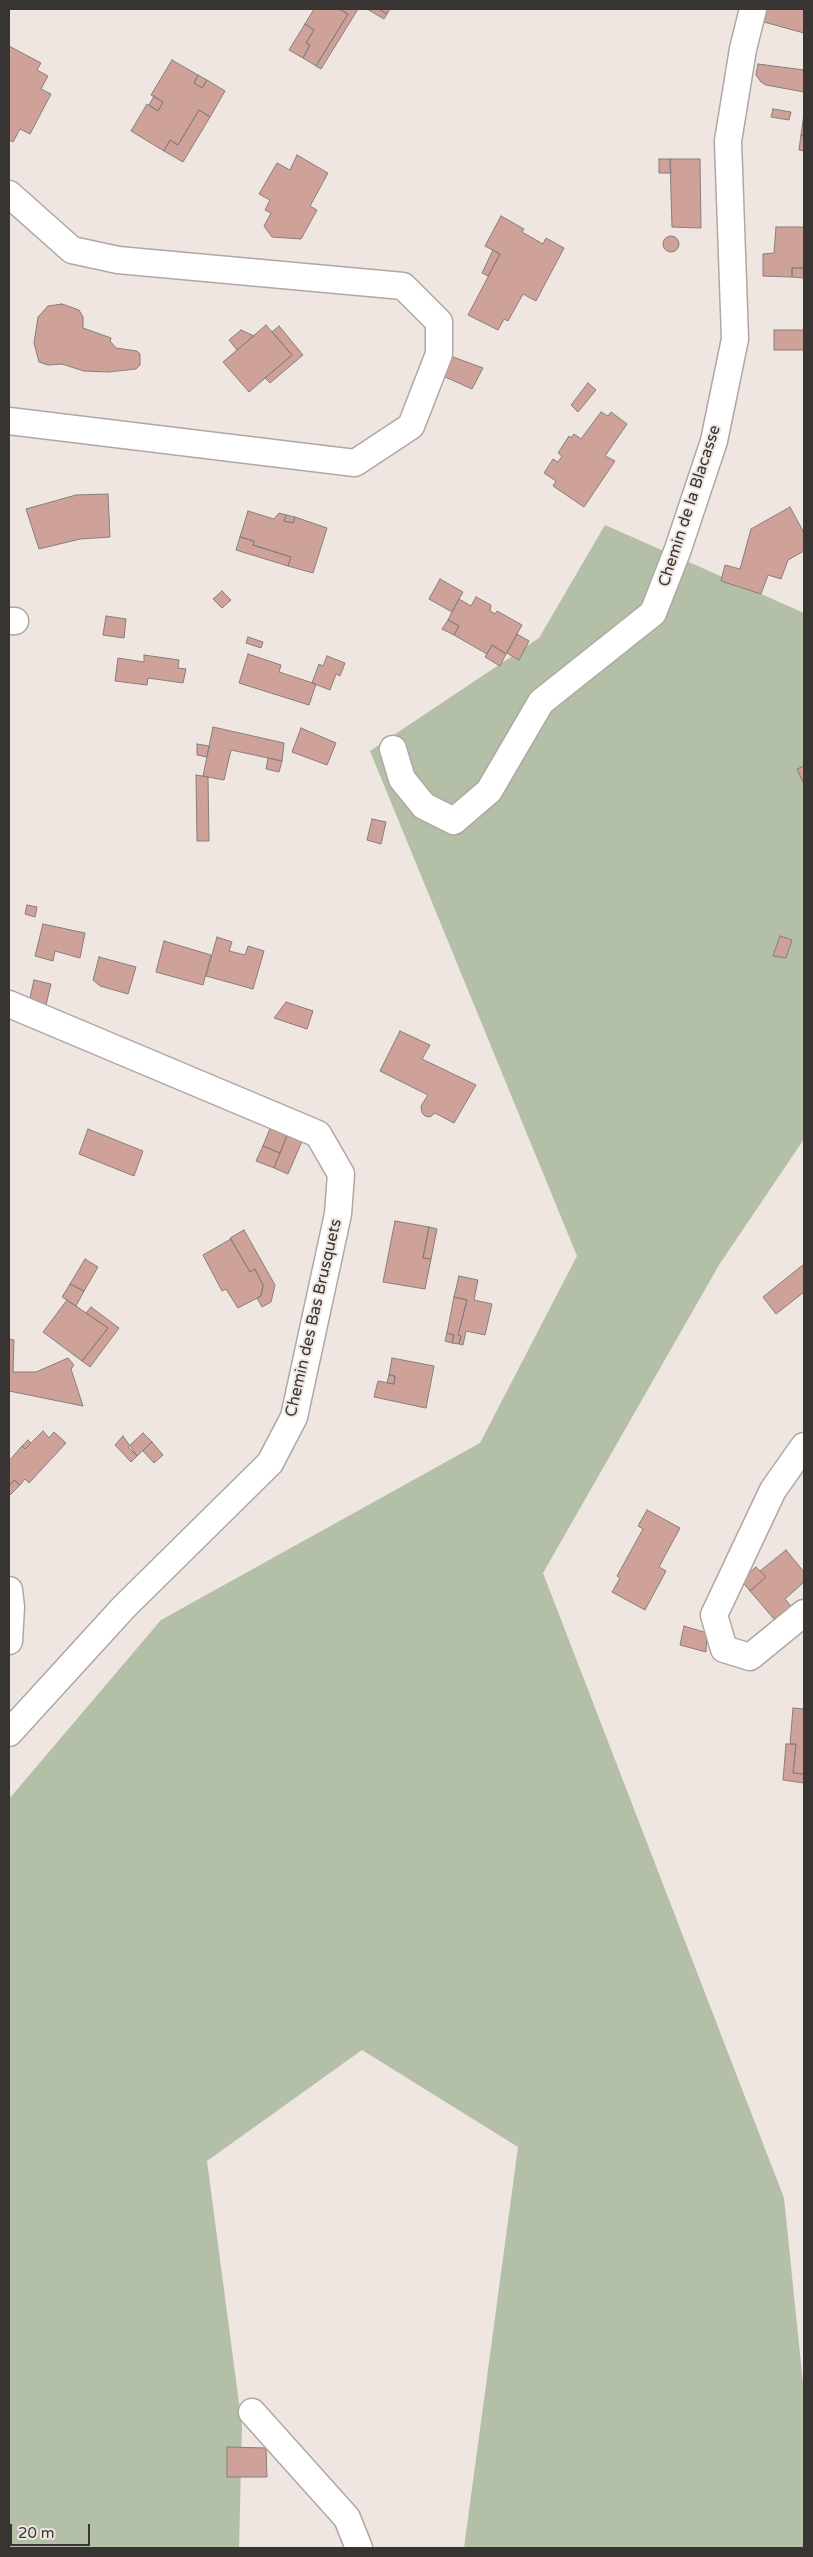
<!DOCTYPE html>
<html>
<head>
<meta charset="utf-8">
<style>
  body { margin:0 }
  #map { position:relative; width:813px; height:2557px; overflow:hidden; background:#efe5e1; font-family:"Varela Round",sans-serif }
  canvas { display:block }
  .frame { position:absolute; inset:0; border:10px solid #373432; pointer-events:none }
  .scale { position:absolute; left:10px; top:2524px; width:80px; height:22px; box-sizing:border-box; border:2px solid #373432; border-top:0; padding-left:6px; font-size:15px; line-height:18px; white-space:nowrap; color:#373432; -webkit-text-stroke:4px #efe5e1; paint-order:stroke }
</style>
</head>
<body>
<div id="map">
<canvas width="813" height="2557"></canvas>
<div class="frame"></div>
<div class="scale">20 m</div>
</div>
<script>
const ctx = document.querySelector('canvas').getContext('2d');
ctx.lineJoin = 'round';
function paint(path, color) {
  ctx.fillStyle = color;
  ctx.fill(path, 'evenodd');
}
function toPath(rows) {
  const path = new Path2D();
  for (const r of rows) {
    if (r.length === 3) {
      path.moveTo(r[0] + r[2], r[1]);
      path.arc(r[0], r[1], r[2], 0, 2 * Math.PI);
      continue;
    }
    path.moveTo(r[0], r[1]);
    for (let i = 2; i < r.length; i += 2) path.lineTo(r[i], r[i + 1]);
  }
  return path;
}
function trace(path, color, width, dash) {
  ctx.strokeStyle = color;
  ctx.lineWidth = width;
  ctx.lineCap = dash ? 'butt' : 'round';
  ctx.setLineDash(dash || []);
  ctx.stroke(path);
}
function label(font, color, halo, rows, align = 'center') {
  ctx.font = font + ' "Varela Round",sans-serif';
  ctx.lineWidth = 4;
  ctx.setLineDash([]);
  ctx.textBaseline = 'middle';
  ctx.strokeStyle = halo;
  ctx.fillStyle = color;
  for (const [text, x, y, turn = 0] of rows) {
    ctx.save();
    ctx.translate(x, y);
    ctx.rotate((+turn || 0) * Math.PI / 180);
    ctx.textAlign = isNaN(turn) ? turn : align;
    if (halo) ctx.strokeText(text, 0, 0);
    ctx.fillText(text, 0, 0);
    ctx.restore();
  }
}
paint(toPath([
  [605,525,804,613,804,1139,719,1265,543,1573,784,2198,804,2393,804,2548,464,2548,518,2147,362,2050,207,2161,242,2426,239,2548,9,2548,9,1799,161,1620,480,1443,577,1256,370,751,539,638]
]), '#b3bfa6');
const building = toPath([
  [314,9,339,9,348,14,316,66,303,58,310,45,306,43,314,30,305,24,314,9],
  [339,9,358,9,321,69,316,66,348,14,339,9],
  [367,9,379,9,387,14,384,19,367,9],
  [379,9,390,9,387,14,379,9],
  [767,9,804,9,804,33,764,22,767,9],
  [305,24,314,30,306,43,310,45,303,58,289,50,305,24],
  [9,46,41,63,37,70,48,76,41,89,51,94,30,134,20,129,13,142,9,140,9,46],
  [172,60,198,75,194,83,202,88,207,80,225,91,210,117,199,110,178,145,170,140,164,151,131,131,147,104,158,111,163,102,151,95,172,60],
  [758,64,804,70,804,92,766,85,761,82,756,75,758,64],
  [198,75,207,80,202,88,194,83,198,75],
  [154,96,163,102,158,111,149,105,154,96],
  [773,109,791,112,789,120,771,117,773,109],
  [199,110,210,117,183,162,164,151,170,140,178,145,199,110],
  [804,114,804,135,801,135,804,114],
  [801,135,804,135,804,151,799,150,801,135],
  [297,155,328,173,310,206,317,210,301,239,272,237,264,226,271,213,265,210,270,200,259,194,277,163,290,170,297,155],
  [659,159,670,159,671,173,659,173,659,159],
  [670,159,700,159,701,228,672,227,670,159],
  [501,216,524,229,522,232,543,244,546,238,564,248,536,301,523,294,508,321,504,319,498,330,468,315,500,254,485,246,501,216],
  [776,227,804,227,804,268,792,268,792,277,763,276,763,254,774,253,776,227],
  [671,244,8],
  [493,250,500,254,488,276,482,273,493,250],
  [792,268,804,268,804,278,792,277,792,268],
  [62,304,79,310,83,317,83,328,111,338,110,341,116,348,137,351,140,354,140,365,136,369,108,372,84,371,62,364,48,365,39,362,34,343,38,317,48,306,62,304],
  [266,325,292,355,249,392,223,362,266,325],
  [279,326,303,355,270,383,265,378,292,355,272,332,279,326],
  [241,330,254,336,237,350,229,340,241,330],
  [774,330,804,330,804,350,774,350,774,330],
  [453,357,483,368,472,389,443,376,453,357],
  [588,383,596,390,578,412,571,405,588,383],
  [601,412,608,416,611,412,627,424,605,456,615,461,584,507,553,486,556,481,544,473,553,459,558,462,562,456,558,453,569,436,571,438,574,434,581,439,601,412],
  [108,494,110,537,80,539,39,549,26,509,76,495,108,494],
  [790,507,804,533,804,551,788,560,781,579,768,575,761,594,721,581,725,565,740,569,751,529,790,507],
  [248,511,274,519,279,513,286,515,284,521,293,523,295,517,327,528,313,573,288,566,291,557,253,545,254,541,240,537,248,511],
  [286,515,295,517,293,523,284,521,286,515],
  [240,537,254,541,253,545,291,557,288,566,236,550,240,537],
  [440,579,463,592,452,612,429,599,440,579],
  [222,591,231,600,222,608,213,599,222,591],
  [476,597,491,605,490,611,495,614,497,611,522,625,506,654,492,645,487,654,454,635,459,626,448,620,452,612,459,599,471,606,476,597],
  [106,616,126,619,124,638,103,635,106,616],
  [448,620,459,626,454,635,442,629,448,620],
  [517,634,529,641,519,660,507,653,517,634],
  [248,637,263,642,261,648,246,643,248,637],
  [492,645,506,654,500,666,485,657,492,645],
  [248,654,281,665,279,672,316,684,309,705,239,683,248,654],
  [144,655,179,660,178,668,186,669,183,683,148,678,147,685,115,681,118,658,144,662,144,655],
  [327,656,345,663,340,676,336,674,330,690,312,683,319,664,323,666,327,656],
  [213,727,284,743,282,761,231,750,224,780,203,776,213,727],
  [301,728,336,743,327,765,292,752,301,728],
  [197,744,209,746,207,757,197,755,197,744],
  [268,758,282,761,279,772,266,769,268,758],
  [804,766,804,784,797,769,804,766],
  [196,775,208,777,209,841,197,841,196,775],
  [372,819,386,822,381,844,367,840,372,819],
  [27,905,37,907,35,917,25,914,27,905],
  [43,924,85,933,80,958,55,951,53,961,35,956,43,924],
  [780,936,792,940,786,958,773,956,780,936],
  [217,937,232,942,229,951,245,955,248,946,264,951,253,989,206,976,217,937],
  [164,941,211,955,203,985,156,972,164,941],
  [99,957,136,967,128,994,100,986,93,980,99,957],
  [34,980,51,984,46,1005,30,998,34,980],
  [286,1002,313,1011,307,1029,274,1018,286,1002],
  [400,1031,430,1045,422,1059,476,1085,454,1123,435,1113,430,1117,425,1116,422,1113,421,1106,428,1095,380,1071,400,1031],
  [271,1126,288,1133,280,1153,263,1146,271,1126],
  [88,1129,143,1151,134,1176,79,1154,88,1129],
  [288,1133,303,1139,288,1174,274,1168,288,1133],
  [263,1146,280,1153,274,1168,256,1161,263,1146],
  [395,1221,429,1227,423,1258,431,1259,425,1289,383,1282,395,1221],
  [429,1227,437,1229,431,1259,423,1258,429,1227],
  [244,1230,275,1285,271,1302,262,1307,257,1298,261,1296,263,1285,255,1269,250,1272,230,1238,244,1230],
  [231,1239,250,1272,255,1269,263,1285,261,1296,238,1308,226,1289,222,1291,203,1255,231,1239],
  [85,1259,98,1267,84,1291,70,1284,85,1259],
  [804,1264,804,1292,776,1314,763,1297,804,1264],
  [459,1276,478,1280,474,1300,492,1304,485,1335,466,1331,463,1345,459,1344,461,1336,458,1335,467,1300,454,1297,459,1276],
  [70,1284,84,1291,76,1306,62,1297,70,1284],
  [454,1297,467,1300,458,1335,461,1336,459,1344,452,1343,454,1335,447,1333,454,1297],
  [67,1300,108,1328,82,1361,43,1332,67,1300],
  [91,1307,119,1328,90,1367,82,1361,108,1328,86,1313,91,1307],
  [447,1333,454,1335,452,1343,445,1341,447,1333],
  [9,1339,14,1340,13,1372,36,1372,68,1358,74,1365,71,1369,83,1406,9,1391,9,1339],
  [392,1358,434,1366,426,1408,374,1397,378,1381,394,1384,395,1376,389,1375,392,1358],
  [389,1375,395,1376,394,1384,387,1383,389,1375],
  [43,1431,49,1438,54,1432,66,1443,29,1483,25,1479,20,1485,14,1480,9,1486,9,1461,22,1446,25,1449,43,1431],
  [143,1433,152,1442,137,1456,128,1447,143,1433],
  [123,1436,137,1456,131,1462,115,1445,123,1436],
  [28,1440,31,1443,25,1449,22,1446,28,1440],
  [152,1442,163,1455,154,1463,143,1451,152,1442],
  [14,1480,20,1485,9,1496,9,1486,14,1480],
  [647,1510,680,1528,659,1567,666,1571,645,1610,612,1592,620,1578,617,1576,643,1529,638,1526,647,1510],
  [786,1550,804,1572,804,1582,785,1599,791,1606,774,1619,750,1591,766,1577,760,1571,786,1550],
  [756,1567,766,1577,750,1591,741,1580,756,1567],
  [684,1626,707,1633,706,1652,680,1645,684,1626],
  [793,1708,804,1709,804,1774,793,1773,796,1744,790,1744,793,1708],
  [786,1744,796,1744,793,1773,804,1774,804,1783,783,1780,786,1744],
  [227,2447,266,2448,267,2477,227,2477,227,2447]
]);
paint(building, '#cea199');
trace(building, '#877e7c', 1);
const minor = toPath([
  [9,194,72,250,118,260,403,286,439,322,439,354,411,426,355,463,9,421],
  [9,621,15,621],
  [393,749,402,779,424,806,454,821,489,791,541,702,653,613,678,549,714,441,735,339,728,141,743,49,753,9],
  [9,1004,318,1134,341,1174,338,1214,294,1417,270,1463,124,1607,9,1733],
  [804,1446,773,1490,714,1615,724,1649,750,1657,804,1613],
  [9,1590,11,1607,9,1641],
  [252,2412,347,2518,359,2548]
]);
trace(minor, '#b0a7a4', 29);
trace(minor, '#fff', 26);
label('16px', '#373432', '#efe5e1', [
  ["Chemin de la Blacasse",690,506,-72],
  ["Chemin des Bas Brusquets",314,1318,-77]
]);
</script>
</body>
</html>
